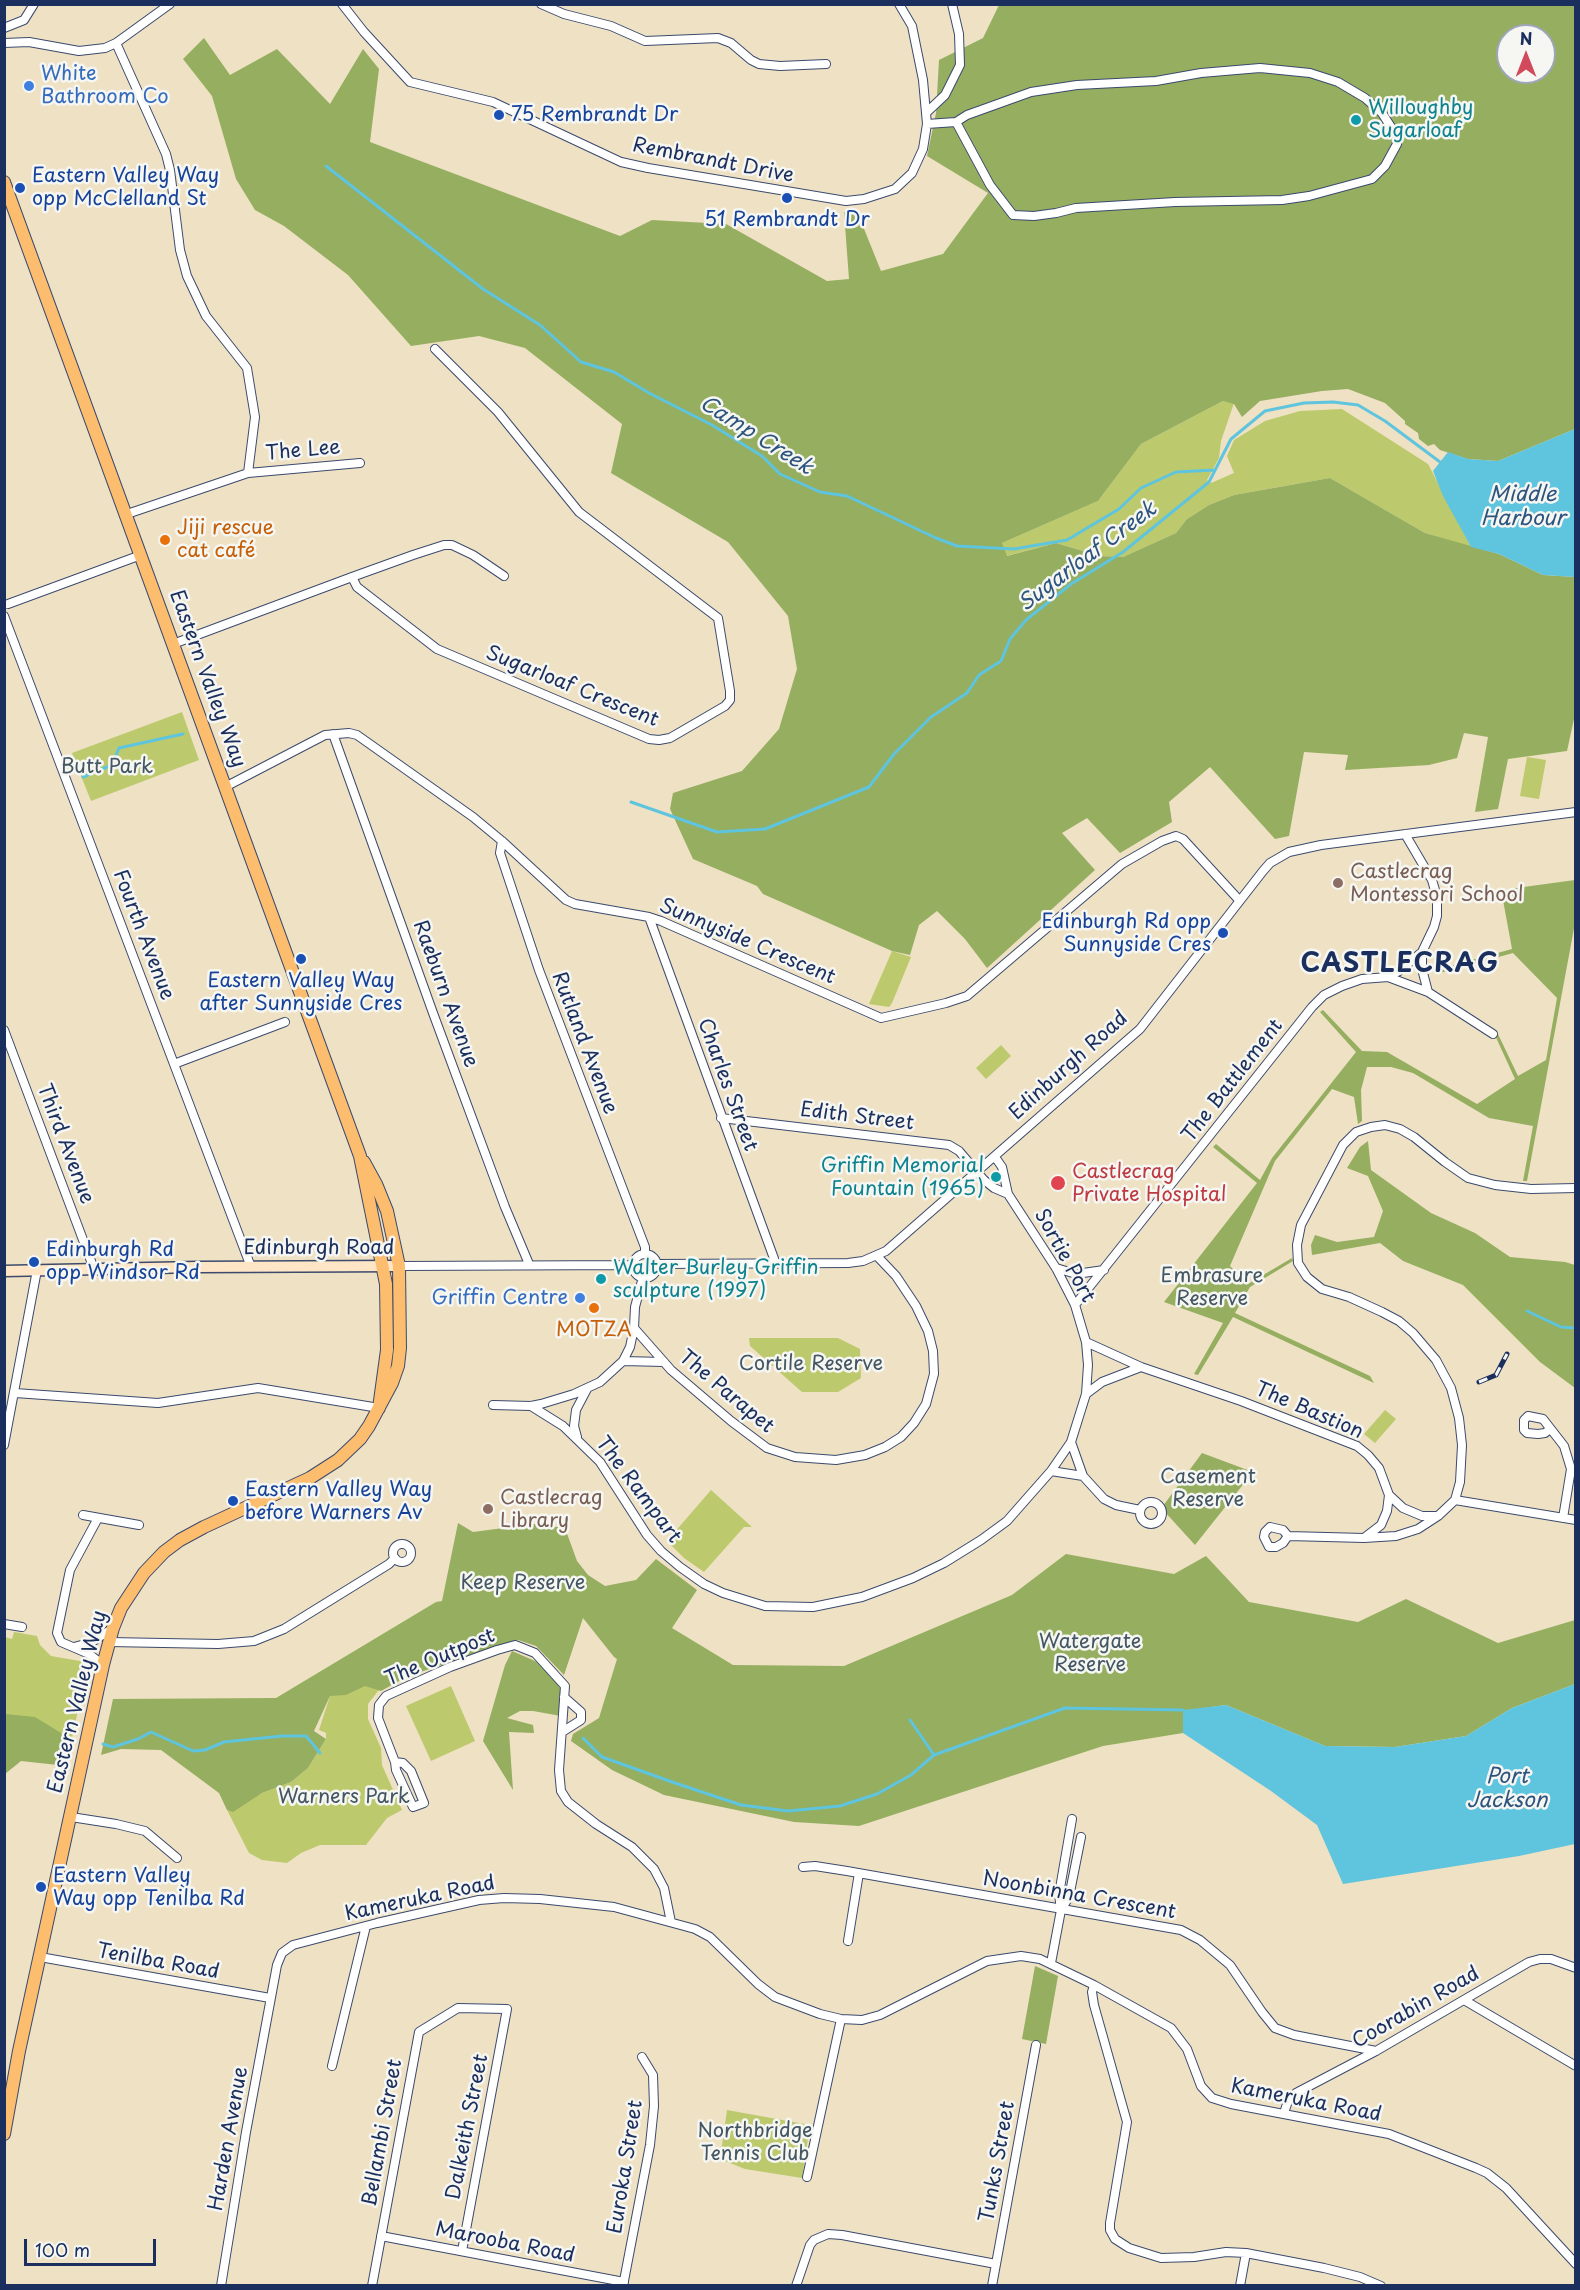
<!DOCTYPE html>
<html>
<head>
<meta charset="utf-8">
<style>
  body { margin:0 }
  #map { position:relative; width:1580px; height:2290px; overflow:hidden; background:#efe1c4; font-family:"Playpen Sans",sans-serif }
  canvas { display:block }
  .frame { position:absolute; inset:0; border:6px solid #1b2f5e; pointer-events:none }
  .north { position:absolute; left:1496px; top:24px; width:60px; height:60px; box-sizing:border-box; background:#f6f6f2; border:2px solid #9ea6b7; border-radius:50%; rotate:0deg; font-size:16px; font-weight:700; line-height:24px; text-align:center; color:#1b2f5e }
  .north::after { content:''; display:block; margin:auto; width:21px; height:27px; background:#d1495b; clip-path:polygon(50% 0,100% 100%,50% 72%,0 100%) }
  .scale { position:absolute; left:24px; top:2239px; width:132px; height:27px; box-sizing:border-box; border:3px solid #1b2f5e; border-top:0; padding-left:8px; font-size:18px; line-height:21px; white-space:nowrap; color:#1b2f5e; -webkit-text-stroke:4px #f6f6f2; paint-order:stroke }
</style>
</head>
<body>
<div id="map">
<canvas width="1580" height="2290"></canvas>
<div class="frame"></div>
<div class="north">N</div>
<div class="scale">100 m</div>
</div>
<script>
const ctx = document.querySelector('canvas').getContext('2d');
ctx.lineJoin = 'round';
function paint(path, color) {
  ctx.fillStyle = color;
  ctx.fill(path, 'evenodd');
}
function toPath(rows) {
  const path = new Path2D();
  for (const r of rows) {
    if (r.length === 3) {
      path.moveTo(r[0] + r[2], r[1]);
      path.arc(r[0], r[1], r[2], 0, 2 * Math.PI);
      continue;
    }
    path.moveTo(r[0], r[1]);
    for (let i = 2; i < r.length; i += 2) path.lineTo(r[i], r[i + 1]);
  }
  return path;
}
function trace(path, color, width, dash) {
  ctx.strokeStyle = color;
  ctx.lineWidth = width;
  ctx.lineCap = dash ? 'butt' : 'round';
  ctx.setLineDash(dash || []);
  ctx.stroke(path);
}
function label(font, color, halo, rows, align = 'center') {
  ctx.font = font + ' "Playpen Sans",sans-serif';
  ctx.lineWidth = 5;
  ctx.setLineDash([]);
  ctx.textBaseline = 'middle';
  ctx.strokeStyle = halo;
  ctx.fillStyle = color;
  for (const [text, x, y, turn = 0] of rows) {
    ctx.save();
    ctx.translate(x, y);
    ctx.rotate((+turn || 0) * Math.PI / 180);
    ctx.textAlign = isNaN(turn) ? turn : align;
    if (halo) ctx.strokeText(text, 0, 0);
    ctx.fillText(text, 0, 0);
    ctx.restore();
  }
}
paint(toPath([
  [1223,401,1234,403,1221,441,1219,458,1207,480,1211,483,1234,473,1227,456,1234,440,1265,421,1300,411,1342,409,1428,464,1471,547,1425,533,1330,478,1234,495,1209,505,1187,519,1176,533,1123,557,1100,556,1056,543,1006,556,1002,543,1098,501,1141,444],
  [182,712,199,760,91,801,72,753],
  [1527,757,1546,760,1539,799,1520,796],
  [892,951,911,957,892,1003,889,1007,869,1004],
  [1001,1045,1011,1056,986,1079,976,1068],
  [749,1338,838,1338,860,1349,861,1378,838,1392,802,1392,750,1346],
  [1385,1410,1396,1419,1375,1443,1364,1434],
  [711,1490,752,1527,744,1527,704,1572,684,1558,667,1541],
  [14,1632,37,1636,40,1645,51,1656,86,1662,87,1669,70,1747,20,1739,5,1740,5,1637,12,1639],
  [355,1682,392,1682,378,1691,368,1704,368,1719,381,1748,382,1765,402,1810,387,1818,366,1845,320,1845,301,1853,287,1863,262,1860,249,1853,227,1810,231,1811,262,1793,291,1782,308,1768,326,1739,326,1733,319,1730,330,1696,354,1691],
  [451,1686,475,1741,431,1761,406,1706],
  [727,2110,810,2125,802,2178,745,2169,720,2159]
]), '#bcca6d');
paint(toPath([
  [999,5,1575,5,1575,429,1498,461,1468,459,1440,450,1434,444,1428,446,1419,439,1418,433,1405,424,1405,421,1385,403,1348,389,1322,391,1260,401,1242,417,1234,404,1223,401,1141,444,1098,501,1002,543,1007,556,1056,543,1100,556,1123,557,1176,533,1187,519,1209,505,1234,495,1330,478,1425,533,1499,554,1543,575,1575,577,1576,719,1574,719,1567,751,1508,759,1498,809,1475,812,1488,737,1464,733,1457,758,1429,765,1345,770,1348,755,1304,752,1289,836,1275,839,1210,767,1169,802,1172,822,1120,853,1087,818,1062,833,1095,870,987,968,965,939,937,911,919,925,910,955,892,951,763,894,757,886,693,859,670,809,673,793,742,771,779,729,797,669,788,616,728,542,611,473,622,424,525,348,479,336,411,346,348,275,284,226,255,210,236,179,212,96,183,59,204,38,230,75,277,49,330,104,363,49,379,69,370,142,620,236,652,220,726,224,827,281,849,279,844,212,858,214,881,271,943,254,988,193,927,156,936,113,939,60,983,38],
  [1508,36,1544,36,1544,72,1508,72],
  [1575,880,1575,923,1527,1181,1523,1181,1533,1126,1489,1118,1413,1073,1391,1067,1367,1067,1361,1090,1362,1121,1358,1124,1354,1097,1332,1089,1275,1161,1230,1266,1248,1284,1292,1258,1293,1261,1250,1287,1235,1313,1370,1376,1374,1383,1233,1317,1198,1375,1194,1374,1223,1323,1164,1302,1257,1183,1213,1147,1216,1144,1260,1180,1272,1158,1356,1052,1320,1012,1323,1010,1362,1051,1387,1052,1477,1104,1515,1079,1494,1033,1497,1032,1518,1076,1546,1060,1557,998,1513,953,1436,974,1435,970,1512,949,1503,900,1509,889],
  [1368,1141,1371,1170,1431,1213,1475,1233,1510,1257,1565,1262,1575,1265,1575,1388,1540,1362,1463,1285,1403,1261,1380,1243,1312,1255,1311,1245,1315,1235,1337,1242,1374,1237,1383,1211,1368,1176,1347,1168,1360,1147],
  [1202,1453,1253,1472,1195,1545,1164,1511,1163,1506],
  [458,1523,473,1532,534,1524,565,1528,577,1561,588,1575,605,1586,636,1580,656,1559,697,1590,672,1628,733,1665,844,1666,1012,1595,1066,1554,1174,1574,1206,1556,1249,1602,1358,1622,1406,1599,1498,1643,1575,1620,1575,1684,1512,1708,1466,1736,1395,1747,1325,1746,1226,1705,1183,1711,1183,1733,1103,1746,859,1826,794,1822,664,1795,612,1770,571,1741,573,1734,599,1718,617,1659,614,1657,583,1618,564,1675,536,1646,518,1640,408,1676,381,1691,365,1686,346,1695,330,1696,314,1731,326,1739,308,1768,291,1782,262,1793,233,1812,227,1810,219,1793,161,1750,121,1749,101,1755,113,1699,276,1698,436,1602,442,1601],
  [512,1651,535,1661,550,1674,560,1688,563,1702,561,1716,533,1711,520,1711,507,1718,533,1725,534,1733,509,1732,513,1790,483,1741,505,1665],
  [5,1714,35,1717,71,1739,58,1765,21,1761,5,1774],
  [1035,1966,1058,1976,1046,2044,1022,2039]
]), '#95ae60');
paint(toPath([
  [1575,429,1575,577,1543,575,1499,554,1471,547,1443,496,1433,471,1448,452,1468,459,1498,461],
  [1575,1684,1575,1844,1519,1856,1343,1884,1317,1825,1271,1791,1183,1733,1183,1710,1226,1705,1325,1746,1395,1747,1466,1736,1512,1708]
]), '#5fc4dd');
trace(toPath([
  [326,166,483,289,540,325,581,362,614,372,649,393,712,425,762,456,780,474,820,492,847,496,936,538,957,546,1014,549,1067,540,1119,509,1141,488,1176,472,1215,470],
  [83,777,112,765,119,748,183,734],
  [631,802,717,832,765,829,869,787,894,754,931,717,967,693,979,675,1001,661,1010,639,1026,620,1071,584,1123,552,1209,482,1231,439,1265,411,1304,403,1333,402,1358,405,1385,421,1440,462],
  [1527,1311,1561,1327,1576,1328],
  [910,1720,934,1755],
  [583,1738,602,1757,675,1783,741,1805,788,1811,840,1806,877,1794,911,1775,934,1755,1065,1708,1183,1710],
  [103,1744,113,1747,138,1739,151,1732,193,1751,205,1750,224,1742,282,1736,306,1736,320,1753]
]), '#5fc4dd', 3);
const street = toPath([
  [342,4,364,32,410,82,493,102,621,162,648,168,846,201,864,199,895,189,912,173,923,149,927,124,923,80,912,26,899,4],
  [541,4,564,14,611,26,645,41,718,38,731,43,751,60,759,64,780,66,826,64],
  [4,28,24,20,34,4],
  [4,43,29,42,79,51,105,48,116,43,170,4],
  [116,43,166,154,170,170,180,250,187,276,206,316,247,368,255,417,248,473,127,514],
  [927,112,945,95,960,65,959,34,952,4],
  [927,124,956,122,967,115,1031,92,1077,85,1156,81,1201,73,1260,68,1310,73,1338,82,1365,98,1382,113,1396,135,1397,144,1385,166,1372,179,1309,196,1282,200,1175,202,1076,208,1056,213,1034,216,1013,215,990,185,956,122],
  [248,473,360,463],
  [352,577,413,555,444,545,452,545,473,555,504,576],
  [8,604,141,555],
  [4,616,251,1267],
  [173,644,352,577,357,587,437,649,649,739,659,740,670,738,725,706,730,700,730,691,718,618,579,512,498,412,435,349],
  [333,734,433,1013,505,1207,529,1264],
  [225,787,325,735,349,733,357,735,473,817,502,841,566,900,575,904,649,917,661,921,881,1018,946,1003,967,996,1122,864,1162,841,1176,836,1183,839,1239,900],
  [1405,834,1432,880,1437,897,1437,916,1434,927,1422,952,1422,969,1428,992,1493,1034],
  [502,841,500,853,539,970,645,1247,645,1254],
  [649,917,776,1264],
  [1388,977,1428,992],
  [4,1030,94,1269],
  [174,1064,285,1022],
  [721,1118,949,1145,959,1151,984,1180,994,1188,1008,1194],
  [645,1266,12],
  [657,1264,848,1263,863,1261,886,1251,1140,1029,1263,871,1270,863,1289,852,1321,845,1576,812],
  [399,1266,633,1265],
  [1056,1268,1076,1274,1104,1270],
  [643,1277,635,1307,634,1328,671,1370,731,1421,767,1448,795,1457,836,1460,865,1455,885,1447,901,1437,914,1423,926,1404,934,1374,933,1351,928,1331,916,1306,896,1276,877,1256],
  [1075,1305,1312,1007,1324,995,1342,986,1362,979,1388,977,1399,971,1422,952],
  [1086,1342,1141,1367],
  [623,1361,664,1362],
  [15,1393,158,1403,258,1388,379,1408],
  [1086,1394,1102,1382,1141,1367,1241,1401,1357,1446,1368,1455,1379,1468,1389,1495,1403,1508,1422,1516,1437,1516],
  [493,1405,531,1406,541,1404,574,1394,600,1382,623,1361,630,1347,634,1328],
  [531,1406,563,1426,600,1462,647,1535,661,1551,680,1567,704,1584,723,1593,765,1606,813,1607,862,1597,913,1578,944,1563,981,1540,1007,1521,1051,1471,1071,1442,1086,1394,1088,1365,1086,1342,1075,1305,1056,1268,1008,1194,1002,1167,995,1157],
  [1550,1429,1545,1433,1538,1434,1527,1433,1524,1430,1524,1420,1528,1416,1543,1419,1564,1446,1571,1469,1563,1518],
  [577,1437,574,1426,576,1410,587,1389],
  [4,1445,37,1270],
  [1051,1471,1083,1476,1071,1442],
  [1083,1476,1104,1499,1116,1505,1140,1510],
  [1455,1500,1576,1520],
  [1151,1513,11],
  [83,1515,139,1525],
  [98,1518,70,1570,57,1633,61,1642,89,1654,103,1665],
  [1288,1536,1283,1530,1270,1527,1265,1532,1264,1537,1269,1547,1276,1547,1283,1543,1288,1536,1364,1538,1381,1525,1387,1511,1389,1495],
  [1364,1538,1396,1536,1418,1529,1438,1516,1455,1500,1460,1482,1462,1445,1459,1418,1451,1388,1436,1360,1413,1333,1399,1321,1382,1312,1349,1297,1322,1289,1307,1277,1298,1263,1297,1245,1301,1225,1343,1145,1356,1132,1371,1127,1385,1125,1400,1129,1414,1137,1445,1162,1468,1178,1495,1185,1531,1189,1576,1188],
  [402,1553,9],
  [4,1624,22,1627],
  [109,1642,218,1644,254,1641,284,1629,389,1564,395,1558],
  [74,1647,92,1642,113,1628],
  [562,1732,581,1720,581,1712,564,1697],
  [395,1762,396,1770,413,1807,424,1803,411,1771,403,1763,395,1762,378,1718,379,1705,386,1696,450,1667,497,1650,515,1645,535,1653,565,1686,559,1770,561,1791,568,1802,596,1824,632,1847,654,1869,664,1888,671,1922],
  [71,1817,116,1824,145,1831,177,1858],
  [803,1867,815,1866,847,1871,1181,1930,1200,1940,1230,1965,1262,2012,1275,2028,1294,2035,1376,2051],
  [1061,1910,1069,1897,1081,1837],
  [848,1941,859,1873],
  [40,1957,270,1998],
  [1051,1963,1061,1910,1059,1894,1072,1819],
  [1094,1985,1092,1992,1094,2005,1127,2122,1110,2223,1110,2230,1115,2239,1129,2248,1161,2258,1194,2257,1226,2252,1246,2253,1324,2268,1360,2277,1381,2286],
  [1464,2000,1576,2066],
  [332,2066,366,1926],
  [1284,2113,1288,2101,1296,2093,1376,2051,1529,1962,1540,1959,1551,1959,1576,1968],
  [807,2177,841,2019],
  [381,2236,624,2282],
  [221,2286,246,2132,277,1965,282,1953,293,1945,377,1923,479,1900,504,1898,540,1899,614,1907,695,1929,710,1937,758,1984,775,1997,820,2014,841,2019,862,2020,880,2015,987,1961,1021,1956,1040,1959,1094,1985,1171,2028,1187,2049,1201,2086,1212,2098,1231,2104,1389,2134,1476,2168,1487,2173,1506,2188,1576,2264],
  [372,2286,419,2032,458,2008,507,2009,462,2251],
  [623,2286,650,2145,654,2106,653,2075,642,2057],
  [796,2286,810,2245,814,2240,828,2234,842,2235,996,2264],
  [992,2286,1036,2045],
  [1240,2286,1246,2253]
]);
const secondary = toPath([
  [4,1271,198,1267,399,1266]
]);
const primary = toPath([
  [4,182,360,1156,386,1284,387,1350,379,1408],
  [4,2134,19,2051,103,1665,113,1628,121,1608,144,1573,164,1552,180,1540,204,1527,310,1478,338,1460,360,1439,369,1426,392,1383,398,1366,400,1348,399,1266,387,1211,376,1184,364,1162]
]);
trace(street, '#3b4a6d', 10);
trace(secondary, '#3b4a6d', 13);
trace(primary, '#3b4a6d', 14);
trace(street, '#fff', 8);
trace(secondary, '#fee5c5', 10);
trace(primary, '#fcbd6f', 12);
const rail = toPath([
  [1479,1382,1496,1375,1507,1354]
]);
trace(rail, '#1b2f5e', 5);
trace(rail, '#f6f6f2', 3, [9]);
for (const [x, y, r, color] of [
  [29,86,6,"#3f7fe0"],
  [499,115,6,"#1a4fb4"],
  [1356,120,6,"#0f9aa8"],
  [20,188,6,"#1a4fb4"],
  [787,198,6,"#1a4fb4"],
  [165,540,6,"#e8710a"],
  [1338,883,6,"#8d6e63"],
  [1223,933,6,"#1a4fb4"],
  [301,959,6,"#1a4fb4"],
  [996,1177,6,"#0f9aa8"],
  [1058,1183,8,"#e0444e"],
  [34,1262,6,"#1a4fb4"],
  [601,1279,6,"#0f9aa8"],
  [580,1298,6,"#3f7fe0"],
  [594,1308,6,"#e8710a"],
  [233,1501,6,"#1a4fb4"],
  [488,1509,6,"#8d6e63"],
  [41,1887,6,"#1a4fb4"]
]) {
  const dot = new Path2D();
  dot.arc(x, y, r, 0, 2 * Math.PI);
  ctx.fillStyle = color;
  ctx.fill(dot);
  trace(dot, '#f6f6f2', 2);
}
label('20px', '#366cbe', '#f6f6f2', [
  ["White",41,74],
  ["Bathroom Co",41,97],
  ["Griffin Centre",568,1298,"right"]
], 'left');
label('20px', '#0d838f', '#f6f6f2', [
  ["Willoughby",1368,108],
  ["Sugarloaf",1368,131],
  ["Griffin Memorial",984,1166,"right"],
  ["Fountain (1965)",984,1189,"right"],
  ["Walter Burley Griffin",613,1268],
  ["sculpture (1997)",613,1291]
], 'left');
label('20px', '#164399', '#f6f6f2', [
  ["75 Rembrandt Dr",511,115],
  ["Eastern Valley Way",32,176],
  ["opp McClelland St",32,199],
  ["51 Rembrandt Dr",787,220,"center"],
  ["Edinburgh Rd opp",1211,922,"right"],
  ["Sunnyside Cres",1211,945,"right"],
  ["Eastern Valley Way",301,981,"center"],
  ["after Sunnyside Cres",301,1004,"center"],
  ["Edinburgh Rd",46,1250],
  ["opp Windsor Rd",46,1273],
  ["Eastern Valley Way",245,1490],
  ["before Warners Av",245,1513],
  ["Eastern Valley",53,1876],
  ["Way opp Tenilba Rd",53,1899]
], 'left');
label('20px', '#1b2f5e', '#f6f6f2', [
  ["Rembrandt Drive",713,161,11],
  ["The Lee",303,451,-5],
  ["Eastern Valley Way",207,679,70],
  ["Sugarloaf Crescent",572,687,22],
  ["Fourth Avenue",143,935,69],
  ["Sunnyside Crescent",747,942,23],
  ["Raeburn Avenue",445,994,70],
  ["Rutland Avenue",584,1043,69],
  ["Edinburgh Road",1069,1066,-42],
  ["The Battlement",1233,1081,-52],
  ["Charles Street",727,1085,70],
  ["Edith Street",857,1117,7],
  ["Third Avenue",65,1144,69],
  ["Edinburgh Road",319,1248],
  ["Sortie Port",1064,1256,61],
  ["The Parapet",726,1392,40],
  ["The Bastion",1309,1411,23],
  ["The Rampart",638,1490,53],
  ["The Outpost",440,1658,-23],
  ["Eastern Valley Way",78,1702,-76],
  ["Noonbinna Crescent",1079,1896,10],
  ["Kameruka Road",420,1899,-12],
  ["Tenilba Road",158,1962,10],
  ["Coorabin Road",1416,2008,-30],
  ["Kameruka Road",1306,2101,11],
  ["Dalkeith Street",468,2127,-79],
  ["Bellambi Street",383,2133,-80],
  ["Harden Avenue",229,2139,-80],
  ["Tunks Street",998,2162,-80],
  ["Euroka Street",626,2167,-81],
  ["Marooba Road",505,2243,11]
]);
label('20px', '#c56008', '#f6f6f2', [
  ["Jiji rescue",177,528],
  ["cat café",177,551],
  ["MOTZA",594,1330,"center"]
], 'left');
label('20px', '#435662', '#f6f6f2', [
  ["Butt Park",107,767],
  ["Embrasure",1212,1276],
  ["Reserve",1212,1299],
  ["Cortile Reserve",811,1364],
  ["Casement",1208,1477],
  ["Reserve",1208,1500],
  ["Keep Reserve",523,1583],
  ["Watergate",1090,1642],
  ["Reserve",1090,1665],
  ["Warners Park",344,1797],
  ["Northbridge",755,2131],
  ["Tennis Club",755,2154]
]);
label('20px', '#785e54', '#f6f6f2', [
  ["Castlecrag",1350,872],
  ["Montessori School",1350,895],
  ["Castlecrag",500,1498],
  ["Library",500,1521]
], 'left');
label('20px', '#be3a42', '#f6f6f2', [
  ["Castlecrag",1072,1172],
  ["Private Hospital",1072,1195]
], 'left');
label('italic 21px', '#2c547e', '#f6f6f2', [
  ["Camp Creek",756,436,32],
  ["Middle",1523,495],
  ["Harbour",1523,519],
  ["Sugarloaf Creek",1088,557,-37],
  ["Port",1507,1777],
  ["Jackson",1507,1801]
]);
ctx.letterSpacing = '1.5px';
label('bold 26px', '#1b2f5e', '#f6f6f2', [
  ["CASTLECRAG",1400,965]
]);
ctx.letterSpacing = '0px';
</script>
</body>
</html>
